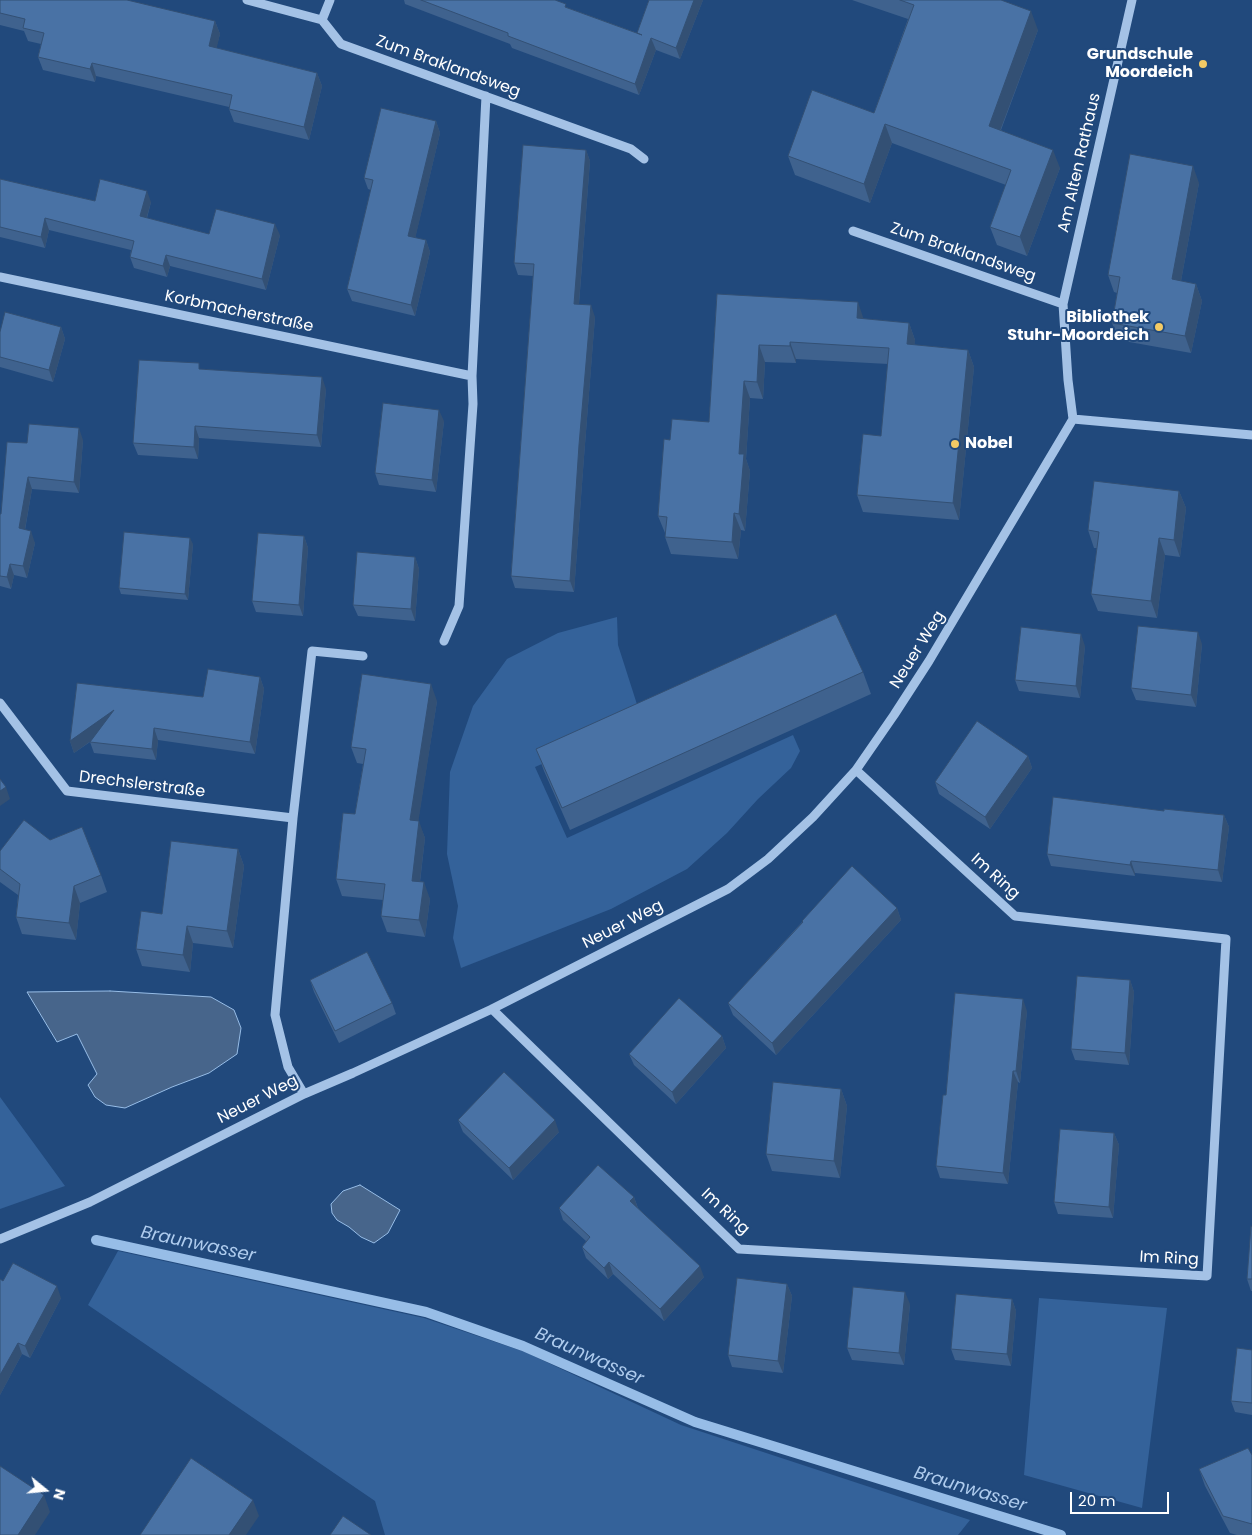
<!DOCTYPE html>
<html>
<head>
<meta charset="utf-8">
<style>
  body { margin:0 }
  #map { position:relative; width:1252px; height:1535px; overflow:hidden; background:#21497c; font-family:Poppins,sans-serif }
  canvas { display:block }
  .north { position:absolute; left:20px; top:1465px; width:50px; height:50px; -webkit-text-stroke:4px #21497c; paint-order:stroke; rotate:107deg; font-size:14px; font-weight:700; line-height:20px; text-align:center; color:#fff }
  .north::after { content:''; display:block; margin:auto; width:18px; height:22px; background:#fff; clip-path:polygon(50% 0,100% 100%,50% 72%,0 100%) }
  .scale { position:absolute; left:1070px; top:1492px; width:99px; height:22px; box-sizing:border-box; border:2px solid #fff; border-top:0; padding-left:6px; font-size:15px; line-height:18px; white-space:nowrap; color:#fff; -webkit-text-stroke:4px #21497c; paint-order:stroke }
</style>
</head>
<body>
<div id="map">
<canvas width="1252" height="1535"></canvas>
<div class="north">N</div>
<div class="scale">20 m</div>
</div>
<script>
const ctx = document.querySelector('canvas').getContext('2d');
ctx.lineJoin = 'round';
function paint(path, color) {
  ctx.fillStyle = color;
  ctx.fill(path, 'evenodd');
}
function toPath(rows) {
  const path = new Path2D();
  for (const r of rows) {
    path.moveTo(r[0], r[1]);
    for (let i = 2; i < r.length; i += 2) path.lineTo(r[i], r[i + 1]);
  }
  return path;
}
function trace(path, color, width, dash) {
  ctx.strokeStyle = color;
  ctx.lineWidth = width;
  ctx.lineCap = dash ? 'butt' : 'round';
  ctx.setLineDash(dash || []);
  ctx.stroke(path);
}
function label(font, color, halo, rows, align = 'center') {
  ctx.font = font + ' Poppins,sans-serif';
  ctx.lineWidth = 4;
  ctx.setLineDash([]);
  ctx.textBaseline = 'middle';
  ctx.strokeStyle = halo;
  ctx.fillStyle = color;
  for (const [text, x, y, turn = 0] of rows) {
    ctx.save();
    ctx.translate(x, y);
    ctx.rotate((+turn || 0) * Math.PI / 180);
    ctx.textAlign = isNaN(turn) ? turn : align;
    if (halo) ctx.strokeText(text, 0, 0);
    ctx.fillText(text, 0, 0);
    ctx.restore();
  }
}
paint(toPath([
  [617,617,618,645,642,720,535,767,567,838,793,735,800,751,791,768,758,799,727,833,687,869,611,909,461,968,453,938,458,906,447,854,450,772,473,706,507,659,558,633],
  [0,1097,65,1186,0,1209],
  [118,1251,424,1318,525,1352,681,1425,970,1520,958,1535,385,1535,375,1501,88,1305],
  [1039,1298,1167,1308,1142,1508,1024,1475]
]), '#34629a');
const water = toPath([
  [110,991,211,997,234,1010,241,1028,237,1054,209,1073,172,1087,125,1108,106,1105,95,1097,88,1085,97,1074,77,1034,57,1042,27,992,110,991],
  [360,1185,400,1210,388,1233,374,1243,361,1237,349,1227,337,1220,332,1213,331,1204,343,1191,360,1185]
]);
paint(water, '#47658b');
trace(water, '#97bde7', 1);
trace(toPath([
  [96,1240,426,1312,523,1346,695,1422,1061,1535]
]), '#97bde7', 10);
trace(toPath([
  [247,0,322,20,341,44,631,149,644,159],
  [322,20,330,0],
  [853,231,1063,304],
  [0,277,472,376],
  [1073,419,1252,435],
  [444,641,459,606,473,404,472,376,486,96],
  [0,703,67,791,293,818,275,1015,288,1067,304,1094],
  [293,818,312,651,363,656],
  [492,1009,739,1249,1207,1276,1226,939,1015,916,856,770],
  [0,1239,90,1202,304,1094,353,1073,492,1009,728,889,768,859,813,817,856,770,894,715,929,661,1073,419,1068,380,1063,304,1132,0]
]), '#a4c2e6', 9);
paint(toPath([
  [0,0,215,21,220,34,216,48,317,73,322,86,309,140,234,122,229,109,229,107,96,76,95,82,43,70,38,57,41,44,28,41,24,31,0,25],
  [404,0,555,0,568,8,637,33,649,0,703,0,680,59,656,50,639,95,512,48,510,44,405,4],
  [852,0,1001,0,1038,30,1001,130,1060,168,1027,256,997,245,990,227,1006,185,892,143,870,203,795,175,788,156,874,113,908,19],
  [436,121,440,133,415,238,426,240,430,252,415,316,352,301,347,289,371,190,368,189,364,178],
  [586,150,590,161,579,304,595,317,584,457,574,592,515,588,511,576,533,276,518,275,514,263],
  [0,179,95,201,151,202,147,218,209,234,280,235,266,290,170,266,167,277,134,268,130,257,131,250,49,230,45,248,0,237],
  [1199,183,1181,281,1196,284,1202,301,1191,353,1118,340,1112,323,1117,293,1114,292,1108,275],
  [717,294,864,319,909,323,915,340,914,345,968,350,974,367,959,520,863,512,857,495,881,436,888,364,796,359,796,363,765,362,763,399,750,398,746,459,750,471,745,531,741,530,738,559,671,554,665,537,666,533,665,533,658,516,670,440,709,422],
  [61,327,65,339,53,382,0,367,0,332],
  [201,369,326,389,321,447,199,438,198,459,138,455,133,443],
  [444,421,436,492,379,485,375,473],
  [83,440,79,493,32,489,25,530,35,543,27,578,14,575,11,589,0,586,0,514,1,514,27,443],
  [1179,491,1186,508,1180,557,1165,555,1157,618,1098,611,1091,594,1097,548,1094,548,1088,530],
  [304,536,308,548,303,616,256,612,252,601],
  [193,544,188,600,121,594,119,588],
  [415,557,419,569,415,621,358,616,353,605],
  [1202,644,1196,707,1136,700,1131,688],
  [1085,646,1080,698,1019,691,1015,680],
  [863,672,871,694,570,830,544,771,536,749],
  [260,677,264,689,255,754,158,740,156,760,94,753,90,742,74,753,70,741,203,697],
  [437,701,418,821,425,838,420,882,430,899,425,937,387,932,381,916,383,900,342,896,336,879,355,814,363,764,357,763,351,747],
  [1028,756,1032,768,990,829,939,794,935,782],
  [1164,811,1224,815,1229,827,1222,882,1135,873,1135,876,1051,866,1047,854],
  [238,849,244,866,233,948,193,943,190,972,142,966,136,949,162,914],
  [0,851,101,875,107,892,80,903,76,940,22,934,16,917,18,895,0,882],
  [897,908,901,920,776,1055,733,1015,728,1003,802,922,802,921],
  [310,980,392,1003,396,1014,339,1043,314,992],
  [1130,980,1134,992,1129,1065,1075,1060,1071,1049],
  [1027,1011,1020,1083,1018,1082,1008,1184,940,1178,936,1166,946,1095],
  [722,1036,726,1048,676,1104,634,1065,629,1054],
  [841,1089,847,1106,840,1178,772,1171,766,1154],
  [458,1120,559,1132,513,1180,463,1132],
  [1114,1133,1119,1145,1113,1218,1058,1214,1054,1202],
  [634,1197,638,1208,704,1277,664,1321,613,1274,608,1279,586,1258,582,1247,586,1241,563,1220,559,1208],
  [1252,1227,1252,1291,1251,1291,1247,1279],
  [3,1281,61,1298,30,1358,22,1354,0,1395],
  [787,1284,792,1296,783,1373,732,1367,728,1355],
  [1012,1299,1016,1311,1011,1366,955,1360,951,1349],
  [910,1304,904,1365,852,1360,847,1348],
  [1252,1350,1252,1415,1235,1412,1231,1401],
  [1252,1455,1252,1535,1237,1535,1230,1533,1205,1486,1199,1469]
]), '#3f628e');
paint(toPath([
  [694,0,703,0,680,59,676,48],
  [1031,11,1038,30,995,144,989,126],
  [215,21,220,34,214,60,209,46],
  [651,38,656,50,639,95,635,84],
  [92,63,96,76,95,82,90,69],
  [317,73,322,86,309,140,304,127],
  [436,121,440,133,413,248,408,236],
  [885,124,892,143,870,203,864,184],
  [586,150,590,161,578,315,574,304],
  [1053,150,1060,168,1027,256,1020,237],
  [1193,166,1199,183,1178,297,1172,279],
  [147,191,151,202,144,227,140,216],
  [45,218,49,230,45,248,41,237],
  [275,224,280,235,266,290,262,279],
  [426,240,430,252,415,316,411,305],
  [166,255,170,266,167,277,163,266],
  [1196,284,1202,301,1191,353,1185,336],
  [858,302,864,320,857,318],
  [591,305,595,317,584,457,574,592,570,581,579,445],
  [909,323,915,340,913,361,907,344],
  [61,327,65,339,53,382,49,370],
  [790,342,796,359,796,363,790,346],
  [759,345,765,362,763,399,757,382],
  [968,350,974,367,959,520,953,503],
  [322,377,326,389,321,447,317,435],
  [744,381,750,398,746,459,750,471,745,531,739,514,739,454],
  [439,410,444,421,436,492,432,480],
  [195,426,199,438,198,459,194,447],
  [79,428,83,440,79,493,74,482],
  [28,477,32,489,23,540,19,528],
  [1179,491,1186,508,1180,557,1174,540],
  [734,513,741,530,738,559,732,542],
  [31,531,35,543,27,578,23,566],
  [304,536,308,548,303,616,299,605],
  [190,538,193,544,188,600,185,594],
  [1159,538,1165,555,1157,618,1151,601],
  [415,557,419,569,415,621,411,609],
  [10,564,14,575,11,589,7,577],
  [1198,632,1202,644,1196,707,1191,695],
  [1081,634,1085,646,1080,698,1076,686],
  [260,677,264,689,255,754,250,742],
  [431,684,437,701,416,837,410,820],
  [114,710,119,721,74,753,70,741],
  [154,728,158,740,156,760,152,749],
  [1028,756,1032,768,990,829,985,817],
  [6,787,10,799,0,806,0,791],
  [1224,815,1229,827,1222,882,1218,870],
  [419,821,425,838,418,897,412,881],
  [238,849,244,866,233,948,227,931],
  [1131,861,1135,873,1135,876,1130,865],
  [424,882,430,899,425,937,419,920],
  [74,886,80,903,76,940,69,923],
  [897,908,901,920,776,1055,772,1043],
  [187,926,193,943,190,972,183,955],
  [1130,980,1134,992,1129,1065,1125,1053],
  [1023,999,1027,1011,1020,1083,1016,1071],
  [722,1036,726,1048,676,1104,672,1092],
  [1013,1071,1018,1082,1008,1184,1003,1173],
  [841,1089,847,1106,840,1178,834,1161],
  [555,1120,559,1132,513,1180,509,1168],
  [1114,1133,1119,1145,1113,1218,1109,1207],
  [634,1197,638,1209,630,1201],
  [609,1262,613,1274,608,1279,604,1268],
  [700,1266,704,1277,664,1321,660,1309],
  [787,1284,792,1296,783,1373,778,1361],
  [57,1286,61,1298,30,1358,25,1346],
  [905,1292,910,1304,904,1365,899,1353],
  [1012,1299,1016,1311,1011,1366,1007,1354],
  [18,1343,22,1354,0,1395,0,1375],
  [44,1495,50,1512,35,1535,18,1535],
  [253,1500,259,1516,246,1535,229,1535]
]), '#335074');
const building = toPath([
  [0,0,127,0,215,21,209,46,317,73,304,127,229,109,232,95,92,63,90,69,38,57,44,33,23,28,25,19,0,13,0,0],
  [421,0,555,0,566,4,565,7,642,35,637,33,649,0,694,0,676,48,651,38,635,84,508,36,508,33,421,0],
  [900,0,1001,0,1031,11,989,126,1053,150,1020,237,990,227,1011,170,885,124,864,184,788,156,812,90,874,113,914,5,900,0],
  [381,108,436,121,408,236,426,240,411,305,347,289,373,180,364,178,381,108],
  [523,145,586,150,574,304,591,305,579,445,570,581,511,576,534,264,514,263,523,145],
  [1130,154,1193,166,1172,279,1196,284,1185,336,1112,323,1120,277,1108,275,1130,154],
  [0,179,95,201,100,179,147,191,140,216,209,234,216,209,275,224,262,279,166,255,163,266,130,257,134,241,45,218,41,237,0,227,0,179],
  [717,294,858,302,857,318,909,323,907,344,968,350,953,503,857,495,863,434,881,436,889,348,790,342,790,346,759,345,757,382,744,381,739,454,744,454,739,514,734,513,732,542,665,537,667,517,658,516,664,439,670,440,672,419,709,422,717,294],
  [5,312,61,327,49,370,0,357,0,332,5,312],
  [139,360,199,363,199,369,322,377,317,435,195,426,194,447,133,443,139,360],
  [383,403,439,410,432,480,375,473,383,403],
  [29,424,79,428,74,482,28,477,19,528,31,531,23,566,10,564,7,577,0,576,0,514,1,514,7,442,27,443,29,424],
  [1094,481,1179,491,1174,540,1159,538,1151,601,1091,594,1099,532,1088,530,1094,481],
  [124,532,190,538,185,594,119,588,124,532],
  [258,533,304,536,299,605,252,601,258,533],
  [357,552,415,557,411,609,353,605,357,552],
  [836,614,863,672,562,808,536,749,836,614],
  [1138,626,1198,632,1191,695,1131,688,1138,626],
  [1021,627,1081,634,1076,686,1015,680,1021,627],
  [208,669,260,677,250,742,154,728,152,749,90,742,114,710,70,741,77,683,203,697,208,669],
  [362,674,431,684,410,820,419,821,412,881,424,882,419,920,381,916,385,884,336,879,343,813,355,814,366,749,351,747,362,674],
  [977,721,1028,756,985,817,935,782,977,721],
  [0,779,6,787,0,791,0,779],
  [1053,797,1164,811,1164,809,1224,815,1218,870,1131,861,1130,865,1047,854,1053,797],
  [24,820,50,840,82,827,101,875,74,886,69,923,16,917,20,884,0,869,0,851,24,820],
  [171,841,238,849,227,931,187,926,183,955,136,949,141,911,162,914,171,841],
  [852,866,897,908,772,1043,728,1003,803,922,802,921,852,866],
  [367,952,392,1003,335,1031,310,980,367,952],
  [1077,976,1130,980,1125,1053,1071,1049,1077,976],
  [955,993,1023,999,1016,1071,1013,1071,1003,1173,936,1166,943,1095,946,1095,955,993],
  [679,998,722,1036,672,1092,629,1054,679,998],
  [504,1072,555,1120,509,1168,458,1120,504,1072],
  [773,1082,841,1089,834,1161,766,1154,773,1082],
  [1060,1129,1114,1133,1109,1207,1054,1202,1060,1129],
  [598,1165,634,1197,630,1201,700,1266,660,1309,609,1262,604,1268,582,1247,590,1237,559,1208,598,1165],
  [1251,1226,1252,1227,1252,1279,1247,1279,1251,1226],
  [13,1263,57,1286,25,1346,18,1343,0,1375,0,1279,3,1281,13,1263],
  [737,1278,787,1284,778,1361,728,1355,737,1278],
  [853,1287,905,1292,899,1353,847,1348,853,1287],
  [956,1294,1012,1299,1007,1354,951,1349,956,1294],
  [1237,1348,1252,1350,1252,1403,1231,1401,1237,1348],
  [1248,1448,1252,1455,1252,1524,1223,1516,1199,1469,1248,1448],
  [191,1458,253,1500,229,1535,140,1535,191,1458],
  [0,1466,44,1495,18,1535,0,1535,0,1466],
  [343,1516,371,1535,330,1535,343,1516]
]);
paint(building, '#4972a5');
trace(building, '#335074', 1);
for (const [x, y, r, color] of [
  [1203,64,5,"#f3ca65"],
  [1159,327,5,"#f3ca65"],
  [955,444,5,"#f3ca65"]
]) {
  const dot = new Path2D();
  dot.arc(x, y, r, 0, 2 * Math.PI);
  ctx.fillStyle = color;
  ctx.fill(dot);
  trace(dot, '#21497c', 2);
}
label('bold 16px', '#fff', '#21497c', [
  ["Grundschule",1193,55],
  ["Moordeich",1193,73],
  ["Bibliothek",1149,318],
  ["Stuhr-Moordeich",1149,336],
  ["Nobel",965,444,"left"]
], 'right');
label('16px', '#fff', '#21497c', [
  ["Zum Braklandsweg",448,67,20],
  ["Am Alten Rathaus",1080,163,-77],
  ["Zum Braklandsweg",963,253,19],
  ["Korbmacherstraße",239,312,12],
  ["Neuer Weg",918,650,-58],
  ["Drechslerstraße",142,785,7],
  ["Im Ring",995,877,42],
  ["Neuer Weg",623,925,-27],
  ["Neuer Weg",258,1100,-27],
  ["Im Ring",725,1212,43],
  ["Im Ring",1169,1259,3]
]);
label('italic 18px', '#afccee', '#21497c', [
  ["Braunwasser",198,1245,12],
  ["Braunwasser",589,1357,24],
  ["Braunwasser",970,1490,17]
]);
</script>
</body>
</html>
